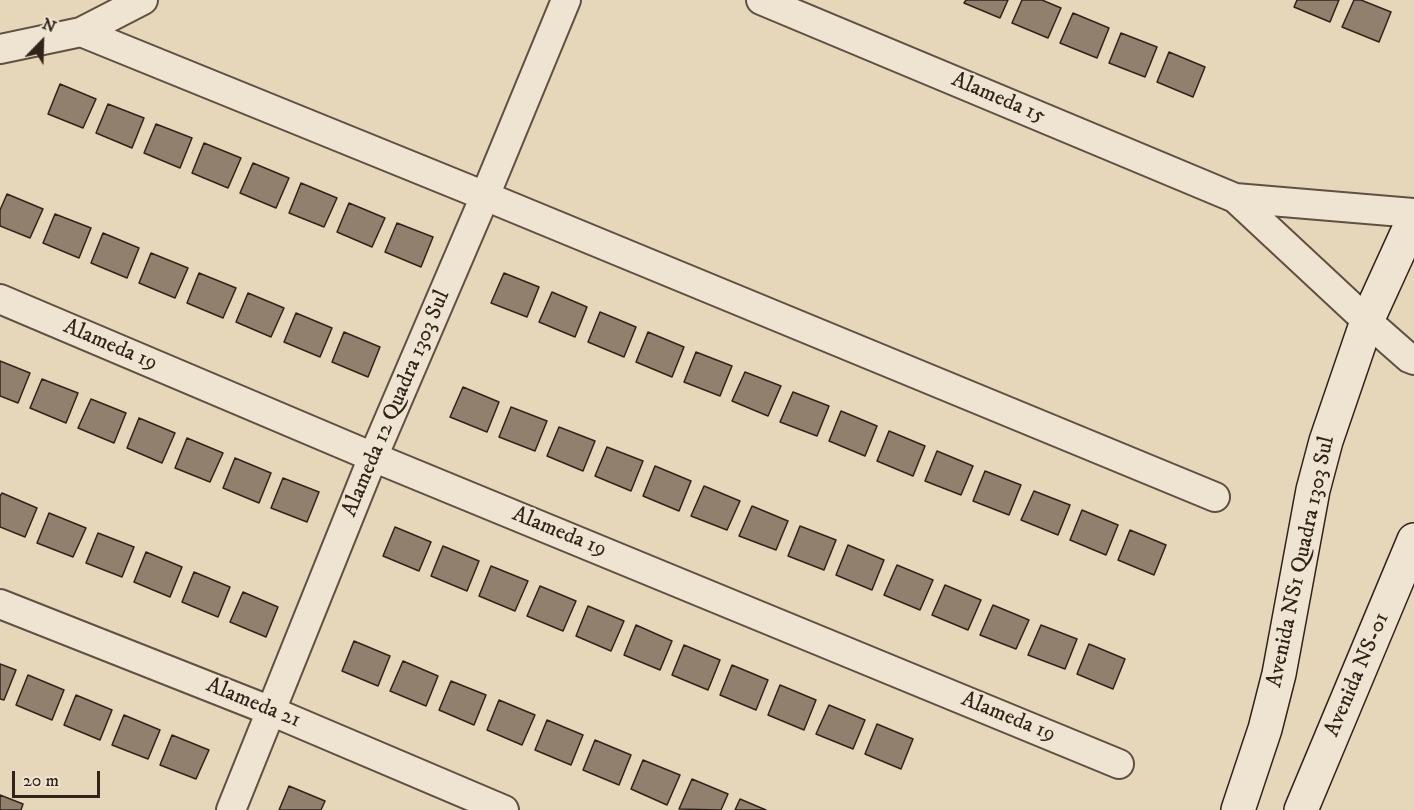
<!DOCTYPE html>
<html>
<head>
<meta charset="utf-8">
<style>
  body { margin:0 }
  #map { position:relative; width:1414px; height:810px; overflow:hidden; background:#e6d6ba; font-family:"IM FELL DW Pica",serif }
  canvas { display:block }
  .north { position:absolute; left:12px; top:12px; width:60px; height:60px; -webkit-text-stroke:4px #efe4d2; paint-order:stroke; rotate:23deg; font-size:16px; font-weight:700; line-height:24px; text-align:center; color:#322319 }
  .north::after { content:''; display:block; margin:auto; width:21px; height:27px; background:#322319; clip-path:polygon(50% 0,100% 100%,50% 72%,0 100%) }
  .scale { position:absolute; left:12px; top:771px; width:88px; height:27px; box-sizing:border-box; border:3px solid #322319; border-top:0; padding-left:8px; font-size:18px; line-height:21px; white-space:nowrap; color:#322319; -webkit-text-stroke:4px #efe4d2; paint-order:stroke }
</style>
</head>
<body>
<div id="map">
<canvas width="1414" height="810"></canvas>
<div class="north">N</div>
<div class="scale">20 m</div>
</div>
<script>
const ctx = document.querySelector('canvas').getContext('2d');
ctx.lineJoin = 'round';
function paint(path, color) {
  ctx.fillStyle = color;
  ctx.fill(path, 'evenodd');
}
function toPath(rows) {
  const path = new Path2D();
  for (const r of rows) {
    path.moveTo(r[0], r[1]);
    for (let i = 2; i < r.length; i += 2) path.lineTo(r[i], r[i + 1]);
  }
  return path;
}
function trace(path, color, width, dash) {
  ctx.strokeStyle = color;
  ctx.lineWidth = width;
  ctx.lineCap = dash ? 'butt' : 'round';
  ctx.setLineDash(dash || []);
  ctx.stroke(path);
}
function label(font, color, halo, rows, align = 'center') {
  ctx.font = font + ' "IM FELL DW Pica",serif';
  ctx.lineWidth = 4.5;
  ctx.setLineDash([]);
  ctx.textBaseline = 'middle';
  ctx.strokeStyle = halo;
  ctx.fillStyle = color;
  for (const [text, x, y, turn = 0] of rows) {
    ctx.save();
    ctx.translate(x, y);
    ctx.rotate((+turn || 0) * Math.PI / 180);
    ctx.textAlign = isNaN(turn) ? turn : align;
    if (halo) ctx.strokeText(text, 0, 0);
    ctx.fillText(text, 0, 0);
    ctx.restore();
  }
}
const building = toPath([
  [966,0,1008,0,1000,18,964,3,966,0],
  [1022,0,1042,0,1061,8,1048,38,1012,23,1022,0],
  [1297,0,1339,0,1330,22,1294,7,1297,0],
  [1354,0,1361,0,1391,12,1379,42,1342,27,1354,0],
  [1073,13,1109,28,1097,58,1060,43,1073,13],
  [1121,33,1157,47,1145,77,1109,63,1121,33],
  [1169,52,1205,67,1193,97,1157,82,1169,52],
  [60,84,96,99,83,128,48,114,60,84],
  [108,104,144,118,132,148,96,133,108,104],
  [156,124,192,138,180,168,144,153,156,124],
  [204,143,241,158,228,188,192,173,204,143],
  [253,163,289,178,276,208,240,193,253,163],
  [301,183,337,198,324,227,289,213,301,183],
  [7,194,43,209,30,238,0,226,0,210,7,194],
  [349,203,385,218,372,247,337,232,349,203],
  [55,214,91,228,79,258,43,243,55,214],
  [397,223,433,237,421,267,385,252,397,223],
  [103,233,139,248,127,278,91,263,103,233],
  [151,253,188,268,175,298,139,283,151,253],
  [199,273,236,288,223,318,187,303,199,273],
  [504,273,539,287,527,317,491,303,504,273],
  [552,292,587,307,575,337,539,322,552,292],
  [248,293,284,308,271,337,236,322,248,293],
  [600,312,636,327,624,357,588,342,600,312],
  [296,313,332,328,320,357,284,342,296,313],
  [344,332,380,347,368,377,332,362,344,332],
  [648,332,684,347,672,377,636,362,648,332],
  [696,352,732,366,720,396,684,382,696,352],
  [0,361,30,373,18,403,0,396,0,361],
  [745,372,781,386,768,416,732,401,745,372],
  [42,379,78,393,66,423,30,408,42,379],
  [463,387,499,402,487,432,450,417,463,387],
  [793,392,829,406,817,436,780,422,793,392],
  [91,399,126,413,114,443,78,428,91,399],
  [511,407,547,421,535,451,499,437,511,407],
  [841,411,877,426,865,456,829,441,841,411],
  [139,418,175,433,162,463,127,448,139,418],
  [559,427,595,441,583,471,547,456,559,427],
  [889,431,925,446,913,476,877,461,889,431],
  [187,438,223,453,210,482,175,468,187,438],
  [607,447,643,461,631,491,595,476,607,447],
  [937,451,973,466,961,495,925,481,937,451],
  [235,458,271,473,259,503,223,488,235,458],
  [655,466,691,481,679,511,643,496,655,466],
  [985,471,1021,485,1009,515,973,501,985,471],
  [283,478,319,492,307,522,271,508,283,478],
  [704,486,740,501,727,530,691,516,704,486],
  [1034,491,1070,505,1058,535,1021,520,1034,491],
  [2,493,37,508,25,537,0,527,0,496,2,493],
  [752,506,788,521,776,550,739,536,752,506],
  [1082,510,1118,525,1106,555,1070,540,1082,510],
  [49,513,86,528,73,557,37,543,49,513],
  [800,526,836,540,824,570,788,556,800,526],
  [395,527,431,542,419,571,383,556,395,527],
  [1130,530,1166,545,1154,575,1118,560,1130,530],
  [98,533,134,547,122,577,86,563,98,533],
  [848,545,884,560,872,590,836,575,848,545],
  [443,546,479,561,467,591,431,576,443,546],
  [146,552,182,567,170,597,134,582,146,552],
  [897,565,933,580,920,610,884,595,897,565],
  [491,566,528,581,515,611,479,596,491,566],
  [194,572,230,587,218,617,182,602,194,572],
  [945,585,981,600,968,630,932,615,945,585],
  [540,586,576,601,563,631,527,616,540,586],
  [243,592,278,607,266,637,230,622,243,592],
  [993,605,1029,620,1016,649,980,635,993,605],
  [588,606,624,621,611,651,576,636,588,606],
  [636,625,672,641,660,670,624,655,636,625],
  [1041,625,1077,639,1065,669,1028,655,1041,625],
  [354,641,390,656,378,686,342,671,354,641],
  [1089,644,1125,659,1113,689,1077,674,1089,644],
  [684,645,720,660,708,690,672,675,684,645],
  [403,661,438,676,426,706,390,691,403,661],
  [0,664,16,670,4,700,0,699,0,664],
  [732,665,768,680,756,710,720,695,732,665],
  [28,675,64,690,52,720,16,705,28,675],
  [451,681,486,695,474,725,439,710,451,681],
  [780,685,816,700,804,730,768,715,780,685],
  [76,695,112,710,100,740,64,725,76,695],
  [499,700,535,715,522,745,487,730,499,700],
  [829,705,865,720,853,749,816,734,829,705],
  [124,715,160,730,148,759,112,745,124,715],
  [547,720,583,735,571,765,535,750,547,720],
  [877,724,913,739,901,769,865,754,877,724],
  [172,735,209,750,196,779,160,765,172,735],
  [595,740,631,755,619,785,583,770,595,740],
  [643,760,680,775,667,805,631,789,643,760],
  [692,779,728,794,721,810,679,809,692,779],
  [289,786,325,801,321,810,279,810,289,786],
  [0,795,23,804,21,810,0,810,0,795],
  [740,799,766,810,735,810,740,799]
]);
paint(building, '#90806d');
trace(building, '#322319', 1.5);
const street = toPath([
  [761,0,1235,198,1414,213],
  [81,32,485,196,1215,497],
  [0,49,81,32,143,0],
  [1235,198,1367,321,1409,358,1414,360],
  [0,299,373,457,1119,764],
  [0,604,271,711,504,810],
  [231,810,373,457,485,196,566,0]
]);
const secondary = toPath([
  [1238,810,1265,729,1279,674,1313,490,1326,441,1367,321,1414,218],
  [1301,810,1414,540]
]);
trace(street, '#5f5041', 32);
trace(secondary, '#322319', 36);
trace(street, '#efe4d2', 28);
trace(secondary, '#efe4d2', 33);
label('22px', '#322319', '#efe4d2', [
  ["Alameda 15",998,99,23],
  ["Alameda 19",110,346,23],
  ["Alameda 12 Quadra 1303 Sul",397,404,-67],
  ["Alameda 19",559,533,22],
  ["Avenida NS1 Quadra 1303 Sul",1302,562,-78],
  ["Avenida NS-01",1358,675,-67],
  ["Alameda 21",253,704,22],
  ["Alameda 19",1008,718,22]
]);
</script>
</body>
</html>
